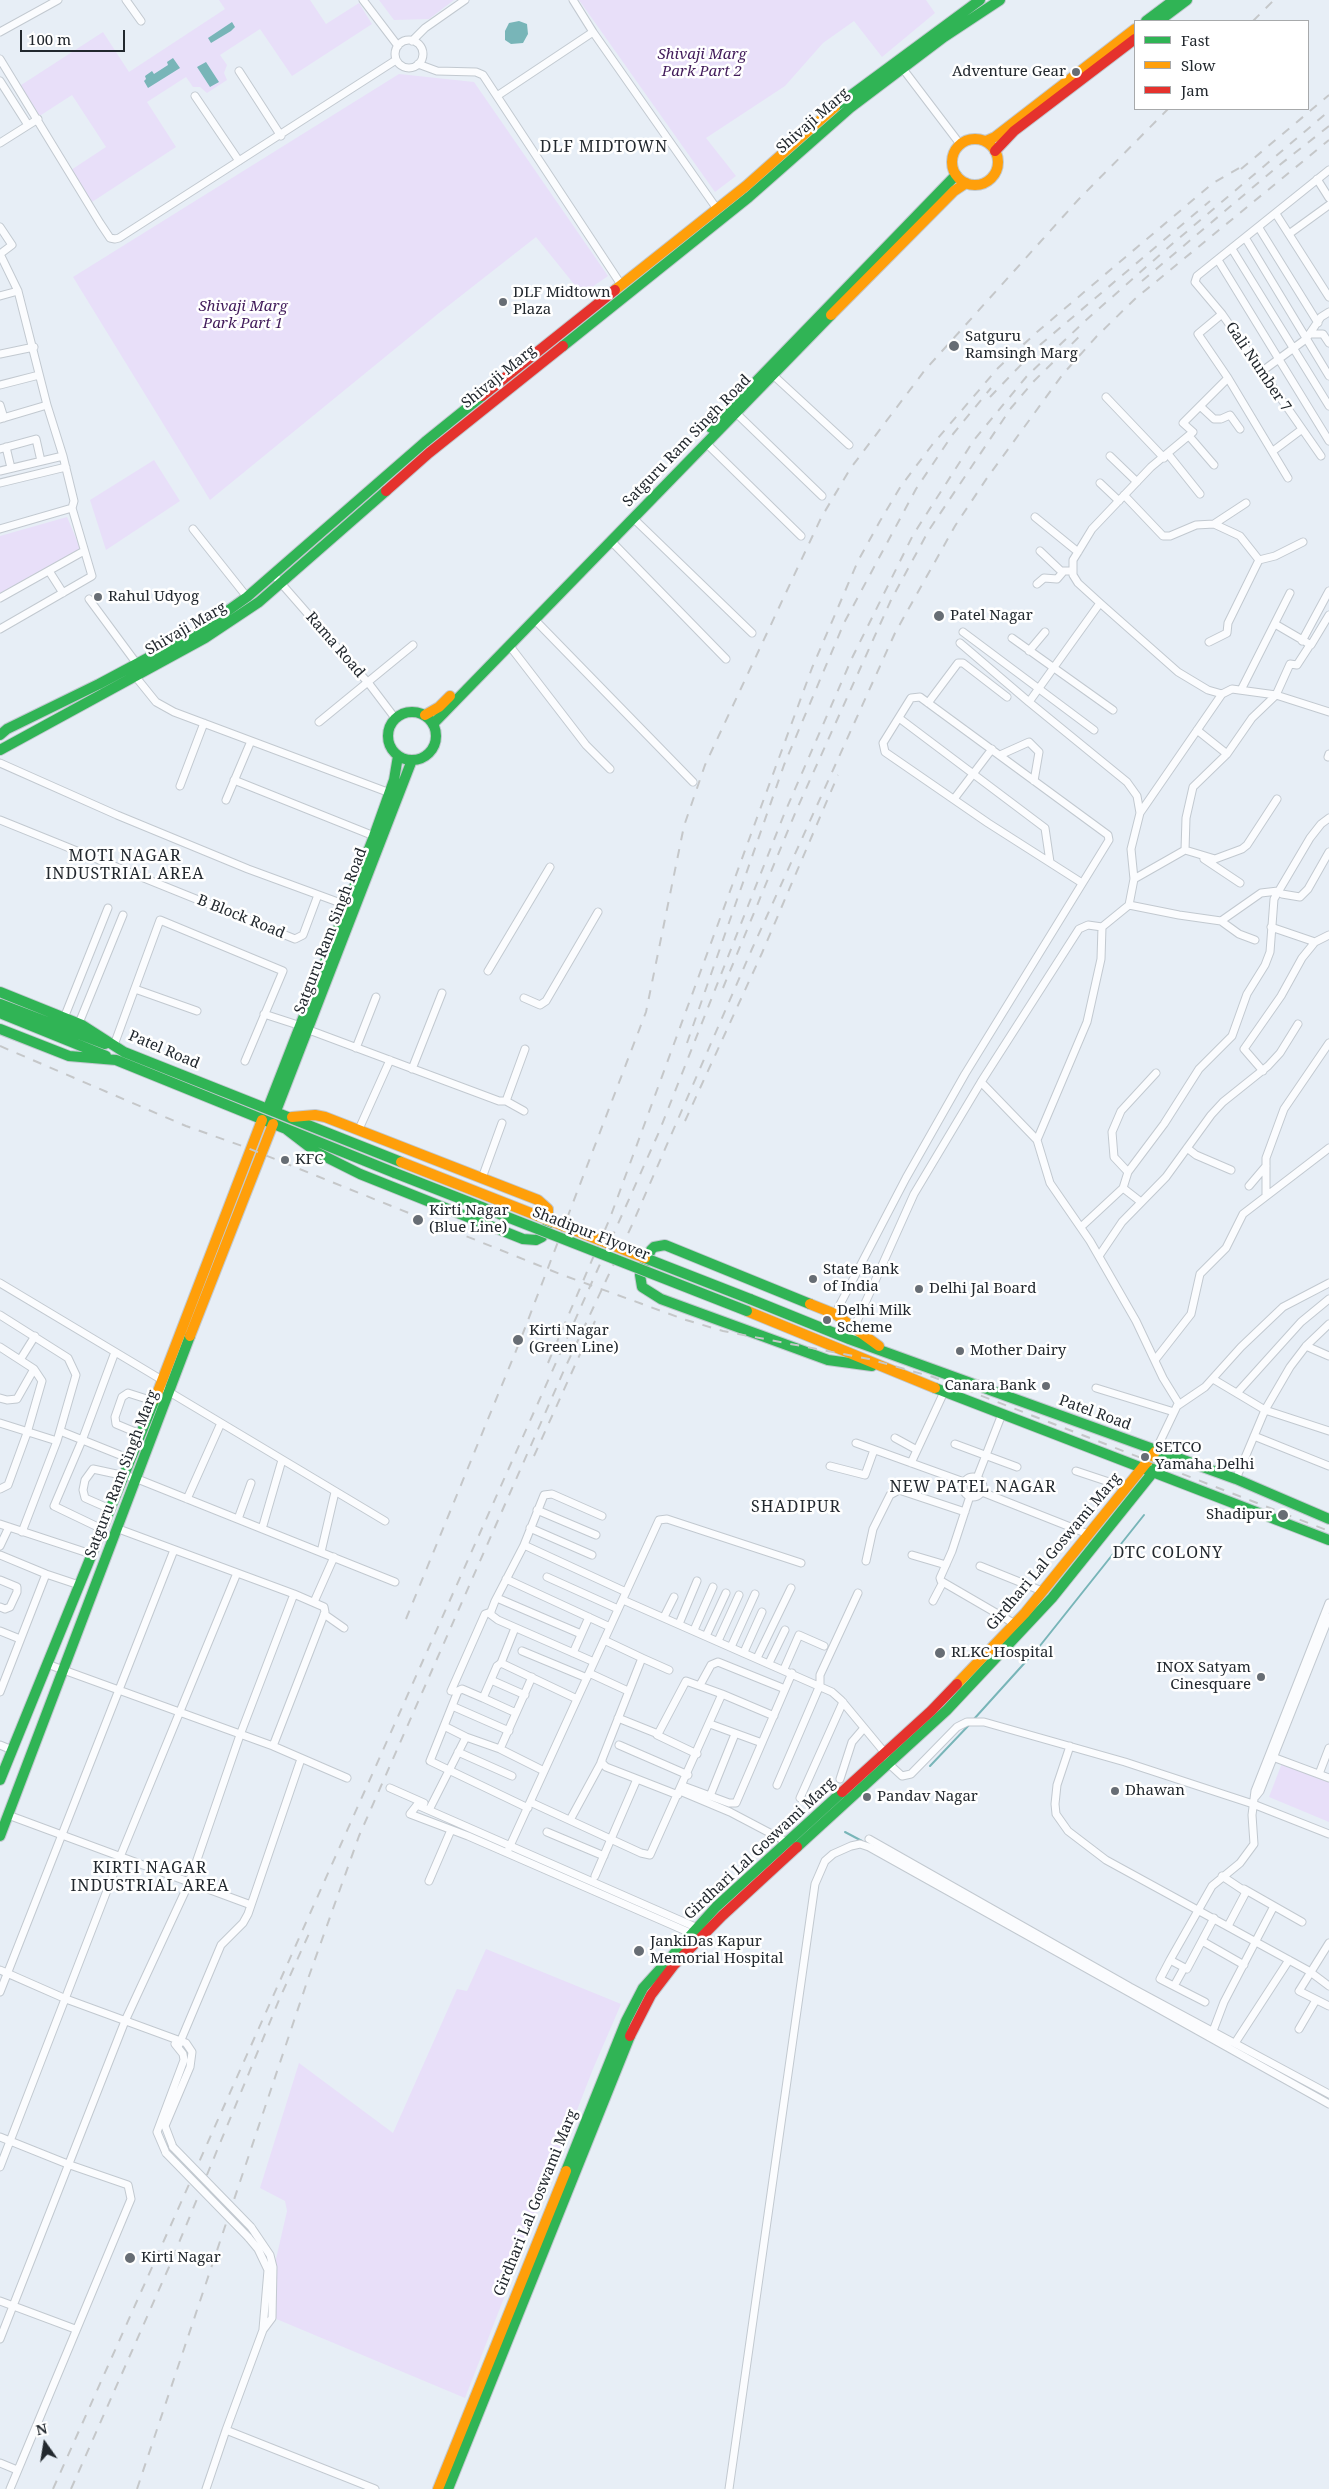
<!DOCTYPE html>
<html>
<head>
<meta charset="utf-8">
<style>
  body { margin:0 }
  #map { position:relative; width:1329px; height:2489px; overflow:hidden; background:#e7eef6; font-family:"Noto Serif",serif }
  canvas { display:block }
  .legend { position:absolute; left:1134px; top:20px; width:175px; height:90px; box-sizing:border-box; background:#fff; border:1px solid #a7a9ab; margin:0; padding:6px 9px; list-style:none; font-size:15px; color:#22282e }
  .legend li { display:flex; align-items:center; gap:10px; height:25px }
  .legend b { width:25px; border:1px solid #a7a9ab }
  .north { position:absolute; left:20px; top:2419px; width:50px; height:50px; -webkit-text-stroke:4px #fff; paint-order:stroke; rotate:347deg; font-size:14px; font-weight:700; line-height:20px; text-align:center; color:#22282e }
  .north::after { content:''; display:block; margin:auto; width:18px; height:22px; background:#22282e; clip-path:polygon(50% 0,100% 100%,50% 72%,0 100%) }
  .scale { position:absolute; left:20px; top:30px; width:105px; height:22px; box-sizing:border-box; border:2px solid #22282e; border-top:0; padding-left:6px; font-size:15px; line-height:18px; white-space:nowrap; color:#22282e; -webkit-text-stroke:4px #fff; paint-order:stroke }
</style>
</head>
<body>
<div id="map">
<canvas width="1329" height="2489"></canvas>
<ul class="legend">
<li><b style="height:6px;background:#30b455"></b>Fast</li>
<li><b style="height:6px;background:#ff9f0a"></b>Slow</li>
<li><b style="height:6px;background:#e5322d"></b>Jam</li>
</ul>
<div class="north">N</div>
<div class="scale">100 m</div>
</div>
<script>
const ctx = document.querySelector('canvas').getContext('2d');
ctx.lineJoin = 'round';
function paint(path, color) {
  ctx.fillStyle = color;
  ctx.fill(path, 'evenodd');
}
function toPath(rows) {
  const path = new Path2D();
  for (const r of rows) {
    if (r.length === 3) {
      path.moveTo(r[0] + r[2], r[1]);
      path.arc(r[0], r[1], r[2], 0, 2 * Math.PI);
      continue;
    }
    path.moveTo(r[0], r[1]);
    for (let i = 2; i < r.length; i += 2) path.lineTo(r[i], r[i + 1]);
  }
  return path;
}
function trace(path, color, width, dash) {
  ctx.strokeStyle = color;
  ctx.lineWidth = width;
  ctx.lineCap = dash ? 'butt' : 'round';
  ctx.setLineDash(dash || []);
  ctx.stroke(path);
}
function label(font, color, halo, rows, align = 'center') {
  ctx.font = font + ' "Noto Serif",serif';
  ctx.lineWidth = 5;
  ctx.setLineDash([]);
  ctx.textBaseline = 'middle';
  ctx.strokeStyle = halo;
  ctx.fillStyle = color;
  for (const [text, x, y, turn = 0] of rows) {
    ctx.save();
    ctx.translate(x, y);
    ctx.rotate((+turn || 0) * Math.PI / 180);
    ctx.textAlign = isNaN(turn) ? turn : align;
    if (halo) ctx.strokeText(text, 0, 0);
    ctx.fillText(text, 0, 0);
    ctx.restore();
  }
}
paint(toPath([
  [219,0,310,0,326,24,359,3,372,24,292,76,260,29,220,55,227,65,224,73,227,80,207,93,200,87,193,87,186,77,147,102,176,147,92,202,71,170,106,147,72,95,38,117,18,87,103,32,129,72,225,9],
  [379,0,454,0,429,19,394,20],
  [579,0,926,0,935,13,882,57,854,21,823,43,785,86,706,138,736,176,715,192],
  [399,74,474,82,608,276,582,294,536,237,439,313,210,500,73,277],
  [154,460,180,501,106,550,90,500],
  [67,517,81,550,0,594,0,536],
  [1282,1763,1329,1779,1329,1822,1269,1797],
  [486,1949,621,2004,593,2069,465,2398,274,2318,276,2259,287,2211,285,2201,260,2188,299,2063,393,2133,457,1989,467,1991]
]), '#e8dff9');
paint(toPath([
  [519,21,527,24,528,34,523,43,511,44,505,40,505,31,509,23],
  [232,22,235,27,231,31,211,43,208,38],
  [173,58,180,68,148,88,144,81,146,79,145,76,152,71,154,74,168,65,167,62],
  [206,62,219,82,210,87,197,67]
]), '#78b5b8');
trace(toPath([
  [974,1719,1039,1647,1144,1515],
  [930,1766,969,1725],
  [845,1832,862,1841]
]), '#78b5b8', 2);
const street = toPath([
  [126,0,141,21],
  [363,0,398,46],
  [573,0,593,32],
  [0,32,58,0],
  [409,54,14],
  [412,41,425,28,465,0],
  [0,59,100,223,110,238,115,239,119,238,396,60],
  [418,64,437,71,476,72,483,75,622,286],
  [900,65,960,144],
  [239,71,281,136],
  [0,81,28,125],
  [195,96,239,161],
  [497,96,593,32,717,209],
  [0,143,38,119],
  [1317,179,1329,198],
  [1276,214,1329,297],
  [0,227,12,245,0,254],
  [1259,228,1318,323],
  [1289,234,1329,205],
  [1246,239,1329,376],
  [1232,249,1329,406],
  [0,254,18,291,47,405,63,456,0,471],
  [1218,260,1329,441],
  [0,296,18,291],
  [1312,334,1323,334,1329,343],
  [0,354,34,347],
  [1261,372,1306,339,1321,317,1329,312],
  [773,375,849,445],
  [1228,378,1288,478],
  [0,385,39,375],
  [1106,397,1164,458],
  [0,405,4,418],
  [1200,406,1214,419,1221,419,1230,415,1240,429],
  [736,413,822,496],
  [0,419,47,405],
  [1189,436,1214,465],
  [706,443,801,536],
  [6,447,11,468],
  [0,449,36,439,41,461],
  [1273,451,1301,430],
  [1168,454,1200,494],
  [1110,456,1137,482],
  [1321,456,1222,314,1195,282,1197,276,1329,170],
  [0,483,66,467],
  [1100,483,1119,501],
  [1124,495,1163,536,1170,536,1196,525,1214,524,1240,536,1259,560,1275,556,1303,542],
  [1035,517,1078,552],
  [633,518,752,633],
  [1214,524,1246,503],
  [0,529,72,508,74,501,63,456],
  [193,529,247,597],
  [611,541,726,659],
  [1040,551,1061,571,1072,571],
  [49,571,63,593],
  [273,574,370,685,395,718],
  [1037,584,1044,578,1057,579,1063,572],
  [0,598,84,551],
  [89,599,137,664],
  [1100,603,1178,672,1208,690,1222,694,1140,813],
  [534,619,693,782],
  [1275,624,1311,645,1329,615],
  [0,629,92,576,72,508],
  [963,632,1094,730],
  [1012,638,1113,710],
  [1302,641,1329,591],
  [1209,642,1227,633,1228,623,1259,560],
  [960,643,1029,702],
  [509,645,586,745,610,769],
  [1310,645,1297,665,1290,664,1276,695,1329,712],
  [1029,651,1045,632],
  [135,676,156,702,174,712,390,793],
  [1241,690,1290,593],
  [928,703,958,663,963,663,1007,697],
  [899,718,1045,828,1050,862],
  [319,722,413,645],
  [1197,730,1227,754],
  [1000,755,1029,742,1039,752,1034,781],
  [1328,757,1329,754],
  [0,763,117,815,248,869,346,905],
  [234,780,374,836],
  [180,786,204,723],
  [954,799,992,749],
  [226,800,251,741],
  [0,820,295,939,303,935,318,895],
  [1185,850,1186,818,1193,787,1227,754,1252,718,1276,695,1232,689,1222,694],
  [1204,859,1240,883],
  [1134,879,1185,850,1215,859,1242,849,1247,845,1277,799],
  [1278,891,1282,894,1300,897,1308,889,1329,852],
  [1129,905,1179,915,1221,921,1261,893,1278,891],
  [1221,921,1239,934,1255,940],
  [1102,927,1101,959,1087,1022,1037,1140,1050,1183,1090,1241,1136,1321,1163,1378,1179,1404],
  [1271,927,1315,942],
  [488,971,550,867],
  [135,989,197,1011],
  [524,998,540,1005,546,1001,598,912],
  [264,1014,301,1026],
  [64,1018,108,908],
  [79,1023,123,915],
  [309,1030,499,1101,506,1101,525,1049],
  [114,1045,160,920,283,971,245,1061],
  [356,1048,376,997],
  [412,1069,442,993],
  [1263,1071,1244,1049,1281,996,1302,958,1315,942,1329,935],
  [981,1082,1037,1140],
  [506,1101,524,1111],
  [359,1129,390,1060],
  [1187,1148,1196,1155,1231,1170],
  [1128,1172,1114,1157,1112,1132,1121,1111,1156,1073],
  [482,1178,502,1123],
  [1249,1186,1266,1166],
  [1266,1194,1266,1158,1284,1109,1329,1043],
  [1141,1202,1123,1188,1128,1172,1164,1124,1199,1069,1232,1036,1247,994,1265,965,1270,952,1274,899,1310,838,1321,824,1329,818],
  [1081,1227,1123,1188],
  [1099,1256,1122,1222,1166,1177,1211,1115,1223,1102,1268,1066,1280,1053,1298,1024],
  [0,1283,162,1380],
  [835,1314,906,1178,965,1074,1109,840,1108,835,920,697,911,698,883,743,885,752,988,823,1082,883],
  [0,1315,68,1358,76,1375,57,1441,22,1532],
  [849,1339,914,1194,981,1082,1079,929,1088,925,1102,927,1129,905,1134,879,1131,849,1140,813,1137,796,1127,782,1029,702,1100,603,1078,583,1073,575,1073,560,1078,552,1092,529,1151,467,1193,432,1183,423,1228,378,1198,334,1222,314],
  [1306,1346,1329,1356],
  [0,1347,34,1369,42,1381,27,1433,8,1485,0,1489],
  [20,1360,35,1336],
  [1155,1360,1191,1314,1200,1274,1226,1248,1243,1214,1329,1148],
  [1213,1379,1265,1410,1290,1367,1306,1346,1329,1324],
  [1096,1388,1174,1412],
  [166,1390,385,1521],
  [1237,1393,1301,1322,1329,1299],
  [0,1398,7,1400,17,1399,34,1369],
  [0,1423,57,1441],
  [60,1431,130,1459],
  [140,1434,116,1424,115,1417,122,1397,128,1393,153,1401],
  [1254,1436,1329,1466],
  [895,1438,917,1450],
  [856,1443,964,1482],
  [955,1444,1017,1467],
  [1155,1452,1177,1406,1205,1387,1241,1347,1283,1307,1329,1283],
  [911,1463,944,1392],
  [830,1466,865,1475,874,1450],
  [1076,1471,1127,1488],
  [973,1487,10],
  [977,1478,1002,1414],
  [1236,1479,1265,1410,1329,1431],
  [982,1492,1088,1534],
  [970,1496,952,1551,940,1578,941,1581,1015,1624],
  [187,1499,221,1423],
  [110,1509,85,1498,83,1490,85,1480,93,1469,135,1478,395,1582],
  [537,1510,596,1535],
  [238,1519,251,1483],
  [0,1524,91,1554],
  [530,1528,592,1555],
  [102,1529,54,1506,83,1438,115,1352],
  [262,1529,282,1460],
  [524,1545,544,1495,552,1494,602,1516],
  [0,1546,9,1527],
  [321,1552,335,1492],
  [0,1555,46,1574,79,1585],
  [912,1555,946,1565],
  [866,1561,873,1529,890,1495,899,1490,965,1512],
  [980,1566,1042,1591],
  [547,1577,618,1609],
  [506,1579,610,1627],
  [0,1580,17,1587,17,1592,10,1607,5,1609,0,1607],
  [497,1598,581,1634],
  [623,1600,832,1692,841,1700,885,1753,889,1764,902,1776,911,1774,957,1727,967,1722,984,1722,1125,1762,1253,1804,1329,1834],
  [933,1601,943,1582],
  [314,1602,334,1557],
  [324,1614,344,1628],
  [664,1617,674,1597],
  [679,1624,697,1581],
  [694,1630,713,1587],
  [0,1631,20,1639],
  [706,1636,726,1593],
  [604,1640,642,1658,601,1762,606,1767,637,1779],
  [718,1641,739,1595],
  [731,1647,755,1594],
  [522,1651,587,1678],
  [744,1652,762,1612],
  [573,1653,589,1617],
  [642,1658,669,1670],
  [757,1658,791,1588],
  [594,1662,498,1620,490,1614,495,1601,524,1545,626,1592],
  [501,1663,515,1628],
  [769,1663,785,1630],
  [47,1664,273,1746,325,1612,324,1607,294,1594,116,1528],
  [784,1669,799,1635,824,1646],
  [589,1673,628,1691],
  [491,1680,525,1695],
  [700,1685,711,1665,718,1662,785,1689],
  [451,1691,485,1614,491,1612],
  [0,1692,46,1574],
  [483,1698,516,1713,500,1749,544,1771],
  [452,1706,509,1731],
  [516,1713,532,1677],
  [618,1718,658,1734,686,1681,722,1694],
  [710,1724,762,1743],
  [657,1735,697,1754],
  [466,1737,500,1749],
  [0,1745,12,1750],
  [619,1745,688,1775],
  [273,1746,347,1778],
  [1070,1746,1057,1785,1055,1804,1056,1814,1068,1831,1106,1860,1309,1971,1329,1986],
  [458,1752,512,1776],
  [1270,1756,1329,1778],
  [1319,1774,1329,1748],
  [840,1779,852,1742,864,1728],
  [777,1785,820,1685,820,1675,858,1593],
  [683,1786,729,1803,736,1803,792,1673],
  [390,1788,424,1803],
  [680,1791,730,1812,787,1842],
  [710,1796,735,1734],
  [1256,1796,1260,1791,1329,1617],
  [800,1798,843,1702],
  [530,1802,641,1853,650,1855,722,1694,774,1716],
  [528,1808,430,1761,458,1691,462,1689,483,1698,497,1666,501,1663,577,1699],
  [429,1810,466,1737,444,1726],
  [8,1815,251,1905],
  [570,1820,602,1761],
  [547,1832,604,1856],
  [869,1839,1130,1987,1329,2094],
  [509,1848,659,1520,667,1519,801,1563],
  [595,1876,637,1779,678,1795],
  [1222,1876,1246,1892,1228,1926],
  [429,1881,451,1830],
  [1244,1889,1302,1922],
  [1214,1918,1187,1969,1170,1960,1212,1886,1240,1863,1254,1844,1252,1815,1255,1791,1329,1603],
  [695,1935,468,1836,410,1814,417,1805,700,1929],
  [1202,1941,1244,1965],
  [1329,1943,1299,1991,1329,2006],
  [1170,1960,1160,1979,1205,2002],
  [0,1970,66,1999,186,2043,192,2052,190,2067,165,2126,173,2147],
  [1174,1986,1184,1968],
  [0,1992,174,1550],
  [1299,2029,1316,2000],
  [1213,2031,1224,2002,1274,1906],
  [1235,2043,1289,1960],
  [178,2047,221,1945,243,1923,248,1914,301,1759],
  [0,2137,70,2165,128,2185,131,2199,10,2489],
  [166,2153,157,2132,184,2060,183,2054,175,2044],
  [0,2167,120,1857,237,1573],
  [251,2227,270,2255,273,2267,272,2318,263,2330,226,2430,375,2489],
  [248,2237,258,2249,268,2270,263,2329],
  [0,2301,75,2329],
  [0,2339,125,2021,189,1883,240,1735,294,1594],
  [0,2463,17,2470],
  [206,2489,226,2430],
  [729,2489,815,1884,825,1861,833,1854,851,1846,860,1844,869,1847,1329,2104]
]);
const fast = toPath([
  [1146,21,1174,0],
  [1159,21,1187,0],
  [835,107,980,0],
  [563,346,749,197,850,108,944,37,1000,0],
  [711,428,956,175],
  [412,736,24],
  [433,724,831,315],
  [0,735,7,729,99,684,202,629,247,597,425,442,482,396],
  [0,750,205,638,259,602,386,491],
  [0,992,82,1025,124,1052,401,1162],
  [0,1004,105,1044],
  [0,1013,106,1056],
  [0,1029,69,1056,116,1060,395,1173],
  [268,1108,374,836,394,780,398,756],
  [276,1111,412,760],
  [286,1129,316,1152,360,1174,523,1239,536,1240,542,1237,548,1225,548,1217],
  [750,1299,849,1339,1236,1479,1329,1519],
  [810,1304,665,1245,654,1247,651,1250,640,1275,642,1287,661,1299,828,1360,872,1366],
  [935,1388,1329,1540],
  [0,1780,155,1399],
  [0,1836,190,1336],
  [797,1847,947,1710,1052,1598,1154,1471,1163,1454],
  [566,2171,626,2021,643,1988,716,1907,842,1792],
  [448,2489,630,2036]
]);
const slow = toPath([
  [975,162,23],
  [986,141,995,137,1135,29],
  [615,290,746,186,835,107],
  [831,315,954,191,966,183],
  [425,715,439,707,450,696],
  [292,1117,315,1115,325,1117,538,1200,548,1209,548,1217],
  [810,1304,835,1314,879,1346],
  [747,1311,935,1388],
  [190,1336,273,1124],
  [155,1399,262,1120],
  [957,1684,1025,1613,1155,1452],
  [438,2489,566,2171]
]);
const jam = toPath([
  [995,151,1014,131,1135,39],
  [482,396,615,290],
  [386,491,429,453,563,346],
  [842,1792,931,1711,957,1684],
  [630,2036,651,1995,674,1965,722,1916,797,1847]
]);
trace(street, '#c2c9d0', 9);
trace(fast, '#c2c9d0', 12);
trace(slow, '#c2c9d0', 12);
trace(jam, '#c2c9d0', 12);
trace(street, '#fbfcfe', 7);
trace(fast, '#30b455', 10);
trace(slow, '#ff9f0a', 10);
trace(jam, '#e5322d', 10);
trace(toPath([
  [1253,21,1274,0],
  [1241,169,1329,95],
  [1142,281,1277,167,1329,126],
  [990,397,1041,344,1210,201],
  [723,988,796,811,891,600,929,530,1011,408,1034,381,1084,332],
  [687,1043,784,765,844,623,916,489,953,434,991,388],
  [0,1046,186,1126,245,1147,560,1274,686,1320,723,1331,869,1359,933,1377,1329,1531],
  [685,1121,762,953,838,775],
  [548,1363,610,1218,812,668,858,561,880,521,901,486,932,445,998,368,1037,332,1213,183,1246,164],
  [534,1456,595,1321],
  [406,1619,520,1341,646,1012,684,826,705,765,821,518,850,469,925,370,1078,200,1168,109],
  [53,2489,659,1132,785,812,852,658,913,535,974,440,1027,376,1085,321,1171,245,1329,111],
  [71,2489,169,2267,279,2000,312,1927],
  [137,2489,309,1976,359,1836,565,1368,632,1225,752,949,895,633,955,526,987,478,1063,374,1097,336,1136,298,1329,140]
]), '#c5c7c9', 2, [9, 9]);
const streetBridge = toPath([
  [173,2147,251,2227],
  [166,2153,248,2237]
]);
const fastBridge = toPath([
  [395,1173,747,1311],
  [645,1258,750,1299]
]);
const slowBridge = toPath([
  [401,1162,645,1258]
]);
trace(streetBridge, '#c2c9d0', 9, []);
trace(fastBridge, '#c2c9d0', 12, []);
trace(slowBridge, '#c2c9d0', 12, []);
trace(streetBridge, '#fbfcfe', 7);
trace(fastBridge, '#30b455', 10);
trace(slowBridge, '#ff9f0a', 10);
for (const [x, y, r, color] of [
  [1076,72,5,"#676d74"],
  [503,302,5,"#676d74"],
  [954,346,6,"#676d74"],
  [98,597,5,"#676d74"],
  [939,616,6,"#676d74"],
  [285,1160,5,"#676d74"],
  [418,1220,6,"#676d74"],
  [813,1279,5,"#676d74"],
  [919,1289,5,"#676d74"],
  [827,1320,5,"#676d74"],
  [518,1340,6,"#676d74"],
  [960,1351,5,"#676d74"],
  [1046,1386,5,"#676d74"],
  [1145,1457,5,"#676d74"],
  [1283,1515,6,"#676d74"],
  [940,1653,6,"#676d74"],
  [1261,1677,5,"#676d74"],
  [1115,1791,5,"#676d74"],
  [867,1797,5,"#676d74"],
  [639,1951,6,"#676d74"],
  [130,2258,6,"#676d74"]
]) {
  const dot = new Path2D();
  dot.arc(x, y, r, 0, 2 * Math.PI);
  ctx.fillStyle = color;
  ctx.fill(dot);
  trace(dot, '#fff', 2);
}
label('italic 15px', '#411b5a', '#fff', [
  ["Shivaji Marg",702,55],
  ["Park Part 2",702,72],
  ["Shivaji Marg",243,307],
  ["Park Part 1",243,324]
]);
label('15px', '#22282e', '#fff', [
  ["Adventure Gear",1066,72,"right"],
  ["DLF Midtown",513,293],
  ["Plaza",513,310],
  ["Satguru",965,337],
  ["Ramsingh Marg",965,354],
  ["Rahul Udyog",108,597],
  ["Patel Nagar",950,616],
  ["KFC",295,1160],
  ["Kirti Nagar",429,1211],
  ["(Blue Line)",429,1228],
  ["State Bank",823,1270],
  ["of India",823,1287],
  ["Delhi Jal Board",929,1289],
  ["Delhi Milk",837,1311],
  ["Scheme",837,1328],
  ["Kirti Nagar",529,1331],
  ["(Green Line)",529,1348],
  ["Mother Dairy",970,1351],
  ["Canara Bank",1036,1386,"right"],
  ["SETCO",1155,1448],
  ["Yamaha Delhi",1155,1465],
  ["Shadipur",1272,1515,"right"],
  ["RLKC Hospital",951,1653],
  ["INOX Satyam",1251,1668,"right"],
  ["Cinesquare",1251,1685,"right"],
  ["Dhawan",1125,1791],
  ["Pandav Nagar",877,1797],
  ["JankiDas Kapur",650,1942],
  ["Memorial Hospital",650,1959],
  ["Kirti Nagar",141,2258]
], 'left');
label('15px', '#22282e', '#fff', [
  ["Shivaji Marg",813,121,-41],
  ["Gali Number 7",1258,367,56],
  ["Shivaji Marg",499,377,-39],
  ["Satguru Ram Singh Road",687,441,-46],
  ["Shivaji Marg",186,629,-30],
  ["Rama Road",335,645,49],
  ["B Block Road",241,917,22],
  ["Satguru Ram Singh Road",331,931,-69],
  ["Patel Road",164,1050,23],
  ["Shadipur Flyover",591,1234,21],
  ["Patel Road",1095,1413,20],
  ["Satguru Ram Singh Marg",122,1474,-69],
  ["Girdhari Lal Goswami Marg",1054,1552,-50],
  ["Girdhari Lal Goswami Marg",760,1849,-43],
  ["Girdhari Lal Goswami Marg",536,2203,-68]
]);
ctx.letterSpacing = '1px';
label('16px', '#22282e', '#fff', [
  ["DLF MIDTOWN",604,147],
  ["MOTI NAGAR",125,856],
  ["INDUSTRIAL AREA",125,874],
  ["NEW PATEL NAGAR",973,1487],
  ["SHADIPUR",796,1507],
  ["DTC COLONY",1168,1553],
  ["KIRTI NAGAR",150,1868],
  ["INDUSTRIAL AREA",150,1886]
]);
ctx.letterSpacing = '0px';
</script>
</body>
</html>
